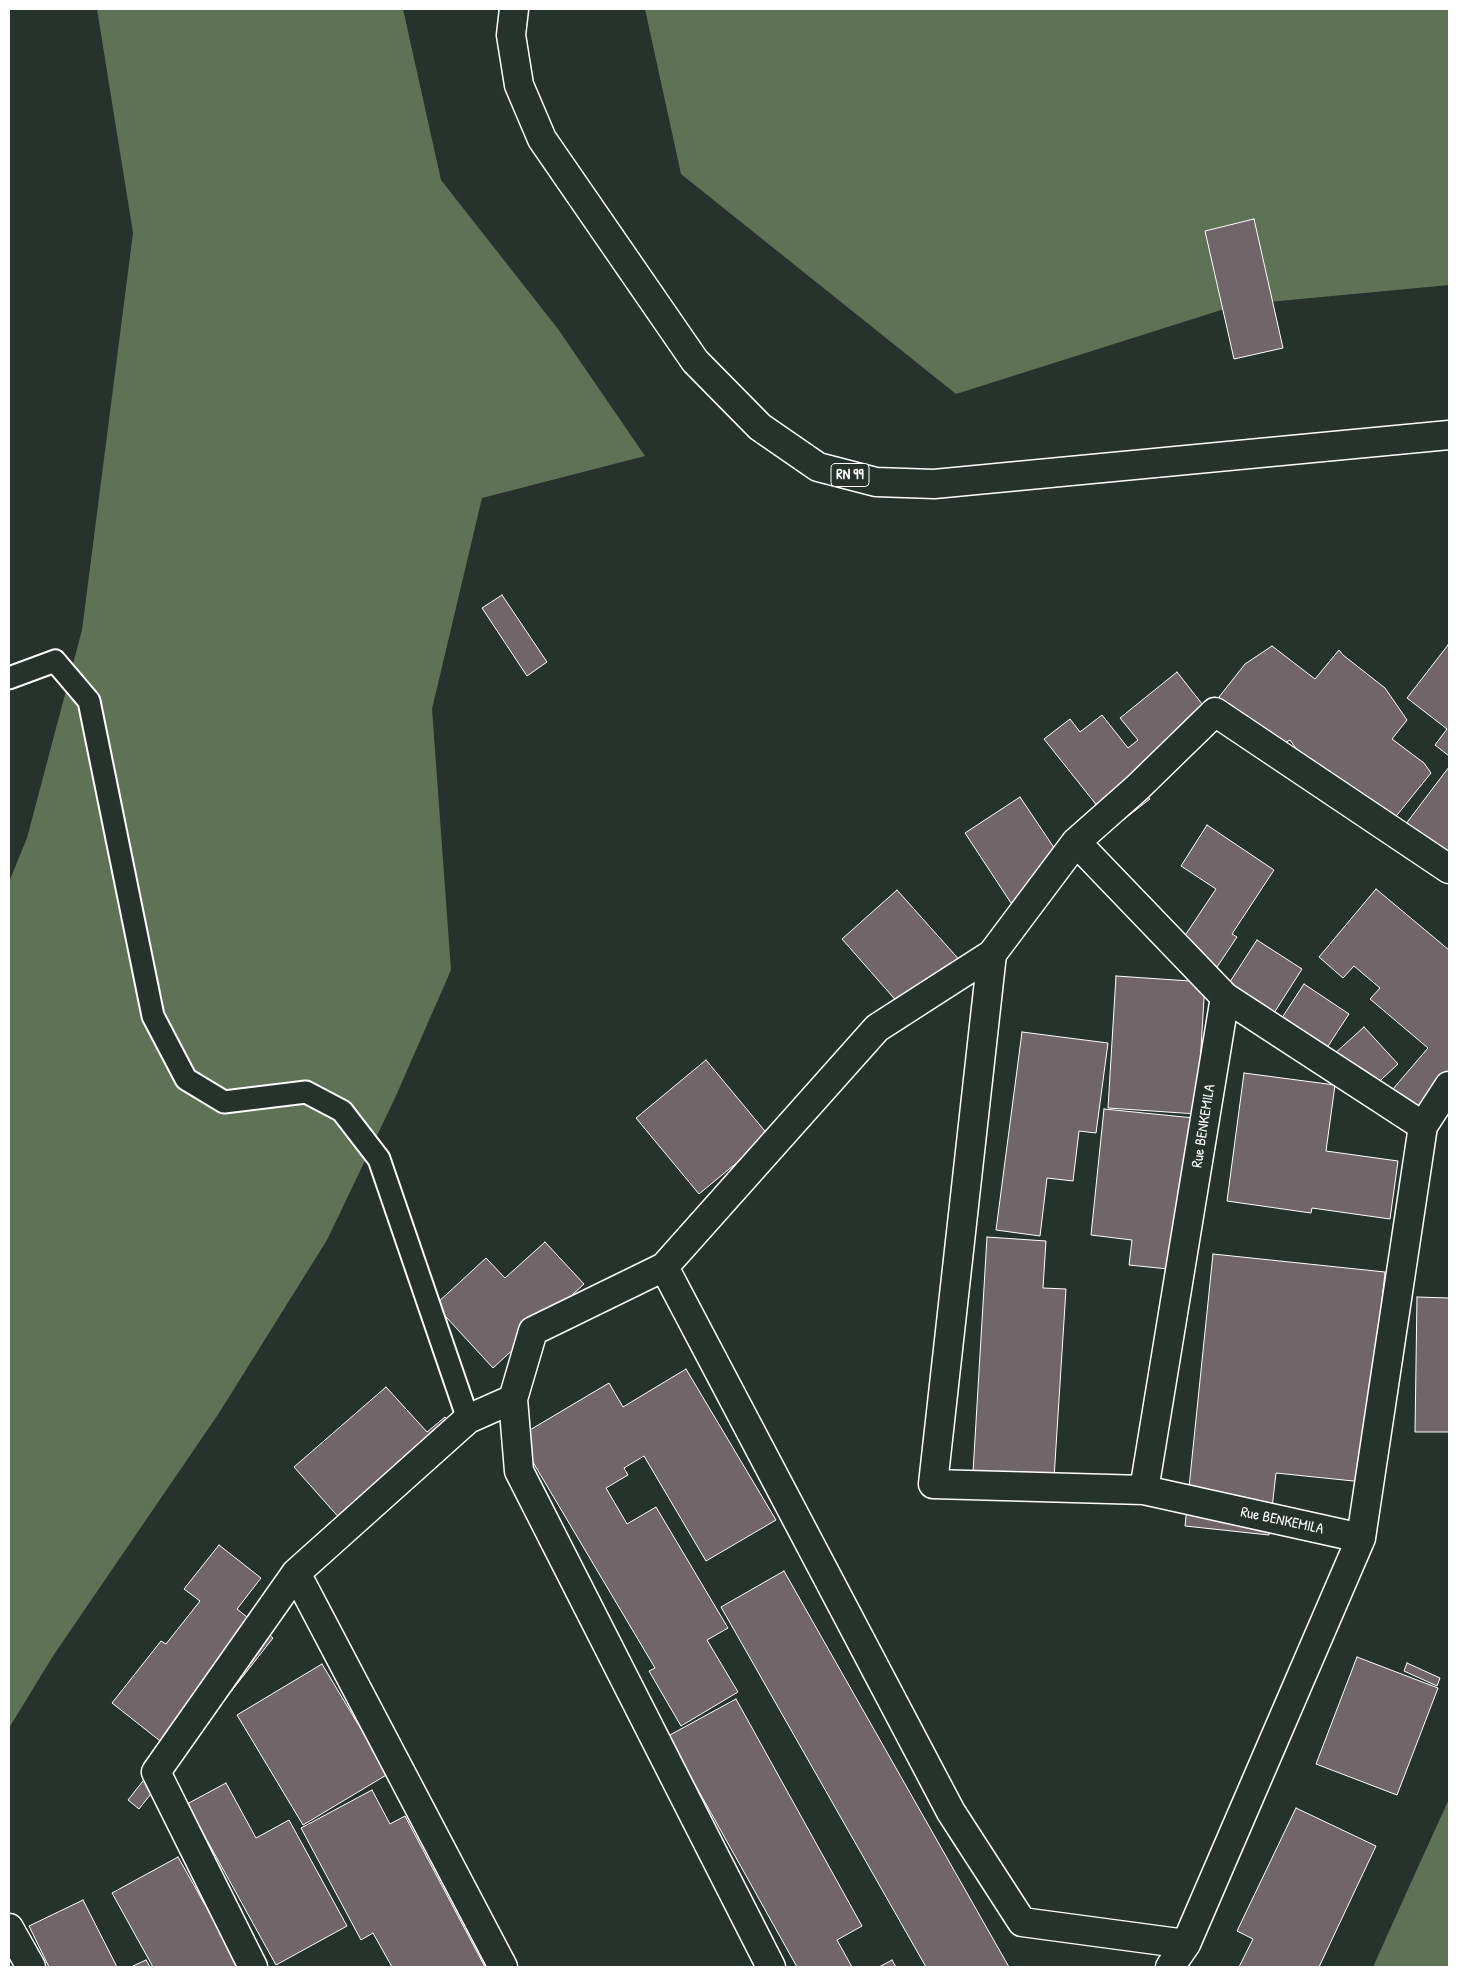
<!DOCTYPE html>
<html>
<head>
<meta charset="utf-8">
<style>
  body { margin:0 }
  #map { position:relative; width:1458px; height:1976px; overflow:hidden; background:#26332d; font-family:"Patrick Hand",sans-serif }
  canvas { display:block }
  .frame { position:absolute; inset:0; border:10px solid #fff; pointer-events:none }
</style>
</head>
<body>
<div id="map">
<canvas width="1458" height="1976"></canvas>
<div class="frame"></div>
</div>
<script>
const ctx = document.querySelector('canvas').getContext('2d');
ctx.lineJoin = 'round';
function paint(path, color) {
  ctx.fillStyle = color;
  ctx.fill(path, 'evenodd');
}
function toPath(rows) {
  const path = new Path2D();
  for (const r of rows) {
    path.moveTo(r[0], r[1]);
    for (let i = 2; i < r.length; i += 2) path.lineTo(r[i], r[i + 1]);
  }
  return path;
}
function trace(path, color, width, dash) {
  ctx.strokeStyle = color;
  ctx.lineWidth = width;
  ctx.lineCap = dash ? 'butt' : 'round';
  ctx.setLineDash(dash || []);
  ctx.stroke(path);
}
function label(font, color, halo, rows, align = 'center') {
  ctx.font = font + ' "Patrick Hand",sans-serif';
  ctx.lineWidth = 5;
  ctx.setLineDash([]);
  ctx.textBaseline = 'middle';
  ctx.strokeStyle = halo;
  ctx.fillStyle = color;
  for (const [text, x, y, turn = 0] of rows) {
    ctx.save();
    ctx.translate(x, y);
    ctx.rotate((+turn || 0) * Math.PI / 180);
    ctx.textAlign = isNaN(turn) ? turn : align;
    if (halo) ctx.strokeText(text, 0, 0);
    ctx.fillText(text, 0, 0);
    ctx.restore();
  }
}
paint(toPath([
  [97,9,403,9,441,180,558,329,645,456,482,498,432,709,451,970,395,1098,327,1240,219,1413,53,1656,9,1728,9,882,27,838,82,630,133,233],
  [645,9,1449,9,1449,285,1237,305,956,394,681,174],
  [1449,1799,1449,1967,1373,1967,1404,1898]
]), '#5e7256');
const building = toPath([
  [1254,219,1283,348,1234,359,1205,231,1254,219],
  [502,595,547,662,527,676,482,608,502,595],
  [1448,645,1449,647,1449,756,1435,745,1447,729,1407,698,1448,645],
  [1272,646,1315,679,1339,650,1343,655,1385,688,1407,720,1392,739,1424,763,1431,773,1389,825,1302,757,1290,740,1280,746,1221,700,1219,697,1245,664,1272,646],
  [1177,672,1221,728,1166,772,1136,781,1150,799,1114,827,1044,739,1070,719,1080,732,1102,715,1128,748,1138,740,1120,718,1177,672],
  [1449,767,1449,865,1402,829,1449,767],
  [1020,797,1067,867,1011,903,965,833,1020,797],
  [1207,825,1274,870,1232,934,1237,937,1211,976,1174,952,1216,889,1181,866,1207,825],
  [1376,889,1449,950,1449,1097,1418,1134,1381,1103,1428,1048,1370,999,1380,988,1354,966,1343,978,1319,957,1376,889],
  [897,890,963,964,907,1013,842,939,897,890],
  [1257,940,1302,969,1267,1024,1222,994,1257,940],
  [1116,976,1205,982,1197,1114,1108,1108,1116,976],
  [1304,984,1349,1014,1317,1063,1272,1033,1304,984],
  [1364,1027,1398,1064,1367,1093,1333,1055,1364,1027],
  [1022,1032,1108,1043,1096,1133,1079,1131,1073,1181,1047,1178,1040,1236,996,1230,1022,1032],
  [706,1060,769,1136,699,1194,636,1118,706,1060],
  [1244,1073,1335,1085,1326,1151,1398,1161,1390,1219,1312,1208,1311,1213,1227,1201,1244,1073],
  [1104,1109,1194,1118,1178,1270,1129,1265,1132,1240,1091,1235,1104,1109],
  [987,1237,1046,1241,1043,1288,1066,1289,1053,1494,972,1489,987,1237],
  [545,1242,584,1284,493,1368,435,1305,486,1258,505,1278,545,1242],
  [1213,1254,1385,1272,1363,1482,1276,1473,1269,1535,1185,1526,1213,1254],
  [1417,1297,1449,1298,1449,1432,1415,1432,1417,1297],
  [686,1369,776,1520,706,1561,644,1456,624,1468,628,1475,606,1488,627,1524,656,1507,728,1628,707,1640,738,1692,681,1726,649,1671,655,1668,518,1437,609,1383,623,1407,686,1369],
  [386,1387,427,1432,445,1417,458,1431,342,1521,294,1467,386,1387],
  [219,1545,261,1578,237,1609,273,1638,139,1809,128,1800,169,1748,112,1703,161,1641,166,1644,200,1601,184,1589,219,1545],
  [784,1571,1009,1967,926,1967,721,1607,784,1571],
  [1357,1657,1438,1688,1397,1795,1316,1764,1357,1657],
  [1407,1663,1440,1678,1437,1686,1404,1671,1407,1663],
  [322,1664,388,1774,303,1825,237,1715,322,1664],
  [736,1699,862,1926,837,1940,852,1967,797,1967,668,1736,736,1699],
  [226,1783,256,1838,289,1820,347,1926,276,1965,187,1804,226,1783],
  [372,1790,390,1824,405,1816,485,1967,392,1967,373,1933,361,1940,301,1828,372,1790],
  [1296,1808,1376,1846,1319,1967,1239,1967,1253,1939,1237,1931,1296,1808],
  [178,1857,240,1967,153,1967,112,1893,178,1857],
  [83,1900,117,1967,49,1967,29,1926,83,1900],
  [146,1960,150,1967,131,1967,146,1960],
  [892,1960,896,1967,879,1967,892,1960]
]);
paint(building, '#706568');
trace(building, '#fff', 1);
const service = toPath([
  [9,678,55,661,89,701,153,1016,186,1079,224,1102,306,1092,342,1111,379,1159,468,1419]
]);
const minor = toPath([
  [1076,842,1225,997,1423,1126],
  [664,1267,951,1812,1022,1922,1186,1944,1361,1538,1423,1126,1449,1086],
  [1144,1490,1225,997],
  [1361,1538,1144,1490,933,1484,992,954,1076,842,1137,788,1215,712,1449,869],
  [296,1573,503,1967],
  [9,1928,31,1967],
  [253,1967,156,1772,296,1573,468,1419,513,1399],
  [771,1967,519,1471,513,1399,533,1331,664,1267,877,1028,992,954],
  [1170,1967,1186,1944]
]);
const primary = toPath([
  [514,9,511,35,519,85,542,139,695,361,760,427,818,467,876,482,934,484,1449,435]
]);
trace(service, '#fff', 25);
trace(minor, '#fff', 31);
trace(primary, '#fff', 31);
trace(service, '#26332d', 21);
trace(minor, '#26332d', 28);
trace(primary, '#26332d', 28);
for (const [x, y, w] of [
  [850,475,38]
]) {
  const box = new Path2D();
  box.roundRect(x - w / 2, y - 11.5, w, 23, 4);
  ctx.fillStyle = '#26332d';
  ctx.fill(box);
  trace(box, '#fff', 1);
}
label('bold 14px', '#fff', null, [
  ["RN 99",850,475]
]);
label('15px', '#fff', '#26332d', [
  ["Rue BENKEMILA",1204,1126,-81],
  ["Rue BENKEMILA",1282,1521,12]
]);
</script>
</body>
</html>
